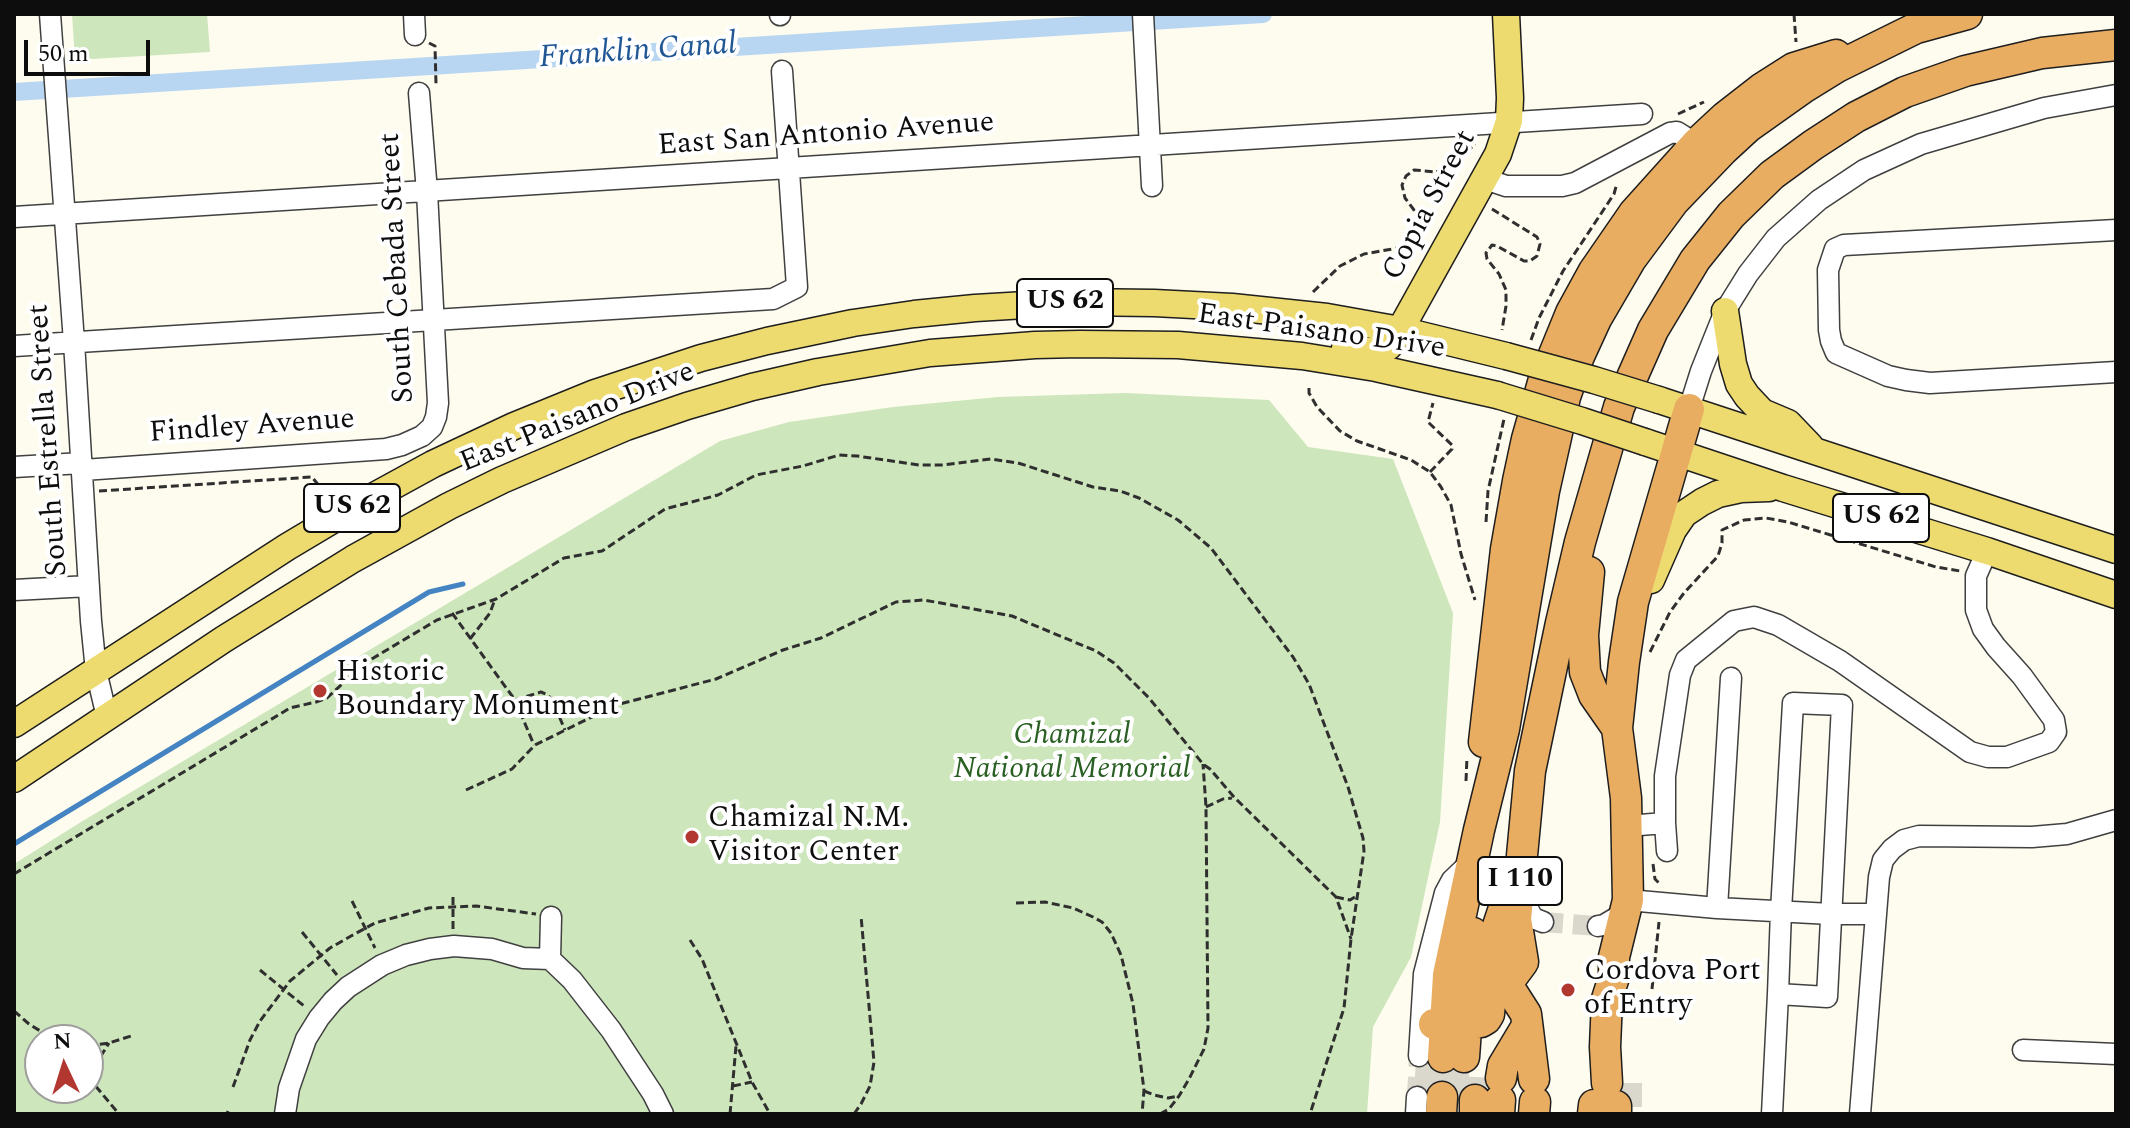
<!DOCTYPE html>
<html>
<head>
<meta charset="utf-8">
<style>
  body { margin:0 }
  #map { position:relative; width:2130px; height:1128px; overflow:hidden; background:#fefcef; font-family:Spectral,serif }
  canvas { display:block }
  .frame { position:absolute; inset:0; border:16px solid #0d0d0d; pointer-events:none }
  .north { position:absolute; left:24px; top:1024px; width:80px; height:80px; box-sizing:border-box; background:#fff; border:2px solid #9e9e9e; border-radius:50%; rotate:356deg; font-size:22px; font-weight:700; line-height:32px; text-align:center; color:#0d0d0d }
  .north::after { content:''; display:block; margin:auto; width:28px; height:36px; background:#b23730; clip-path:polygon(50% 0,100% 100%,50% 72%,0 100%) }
  .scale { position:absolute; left:24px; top:40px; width:126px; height:36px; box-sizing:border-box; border:4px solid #0d0d0d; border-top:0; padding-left:10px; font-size:24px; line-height:28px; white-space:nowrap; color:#0d0d0d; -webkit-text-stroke:6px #fff; paint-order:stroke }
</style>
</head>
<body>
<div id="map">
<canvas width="2130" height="1128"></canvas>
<div class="frame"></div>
<div class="north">N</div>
<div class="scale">50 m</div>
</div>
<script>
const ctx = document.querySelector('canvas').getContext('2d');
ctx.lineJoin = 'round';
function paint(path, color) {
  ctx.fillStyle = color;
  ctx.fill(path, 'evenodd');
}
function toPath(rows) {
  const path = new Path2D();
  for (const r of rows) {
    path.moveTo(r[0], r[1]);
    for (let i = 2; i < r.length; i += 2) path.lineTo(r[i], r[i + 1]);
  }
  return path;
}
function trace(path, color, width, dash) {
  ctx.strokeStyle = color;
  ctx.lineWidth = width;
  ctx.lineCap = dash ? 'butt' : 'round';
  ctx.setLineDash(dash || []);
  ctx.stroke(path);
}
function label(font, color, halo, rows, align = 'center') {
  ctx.font = font + ' Spectral,serif';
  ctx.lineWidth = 8;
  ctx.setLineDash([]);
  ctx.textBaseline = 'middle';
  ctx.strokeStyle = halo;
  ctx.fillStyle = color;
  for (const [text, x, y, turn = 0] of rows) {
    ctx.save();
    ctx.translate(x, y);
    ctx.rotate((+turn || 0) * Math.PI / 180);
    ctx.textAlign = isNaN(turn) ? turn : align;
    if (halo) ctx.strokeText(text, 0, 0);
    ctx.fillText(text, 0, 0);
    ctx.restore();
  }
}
paint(toPath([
  [72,14,207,14,210,52,75,60],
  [1126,393,1269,400,1308,447,1393,459,1453,613,1440,822,1411,957,1373,1027,1367,1114,14,1114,14,864,81,822,720,441,789,422,893,407,998,397],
  [40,1040,88,1040,88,1088,40,1088]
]), '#cde6bb');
trace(toPath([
  [14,844,429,592,463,584]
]), '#4584c2', 5);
trace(toPath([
  [14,92,1263,14]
]), '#b8d6f1', 18);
trace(toPath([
  [1543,922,1598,926],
  [1417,1097,1419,1056]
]), '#dad8cd', 20, [20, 10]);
trace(toPath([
  [1627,1083,1627,1107],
  [1429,1097,1431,1056],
  [1453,1099,1455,1057],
  [1475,1100,1476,1077]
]), '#dad8cd', 30, [30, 15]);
const minor = toPath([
  [50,14,74,342,91,621,96,671,107,717],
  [414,14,415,35],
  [780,14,780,15],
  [1143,14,1152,186],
  [1485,179,1506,186,1562,186,1575,183,1670,133,1677,132,1696,144],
  [14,217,1642,114],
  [2116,230,1844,245,1835,249,1828,270,1829,330,1831,341,1836,353,1888,376,1906,380,1930,383,2116,372],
  [14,346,773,299,797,287,782,71],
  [1689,409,1701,371,1725,311,1748,274,1776,238,1819,200,1864,170,1921,144,2044,108,2116,95],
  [14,467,82,463],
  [83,470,386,449,402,445,422,436,432,427,436,417,438,403,427,192,419,93],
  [14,590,89,586],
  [1665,823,1667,851],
  [1627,826,1665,823,1665,776,1680,675,1686,660,1734,621,1754,617,1778,625,1840,661,1970,752,1988,757,2007,757,2049,742,2056,732,2054,720,2022,676,1996,647,1983,629,1976,610,1976,576,1987,551],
  [1519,893,1533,918,1543,922],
  [1628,900,1717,908,1831,914,1876,914],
  [1717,908,1731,678],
  [1598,926,1604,925,1626,912],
  [550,959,551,917],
  [2023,1050,2116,1054],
  [1419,1056,1424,974,1445,893,1452,880,1473,860],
  [285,1114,289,1088,306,1039,319,1018,333,1001,348,987,382,965,406,955,430,949,454,946,492,949,523,958,550,959,572,980,611,1030,653,1094,663,1114],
  [1416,1114,1417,1097],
  [1772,1114,1778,994,1781,911,1793,703,1842,705,1827,997,1778,994],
  [1860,1114,1879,877,1883,860,1892,849,1904,840,1919,836,2032,837,2067,834,2116,820]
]);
const major = toPath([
  [1725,311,1733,364,1739,384,1747,396,1762,412,1788,423,1810,446],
  [1345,348,1364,351,1379,351,1388,347,1394,341,1498,154,1509,121,1510,98,1506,14],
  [1659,400,2116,550],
  [1645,442,1783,488,1987,551,2116,595],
  [1651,580,1673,530,1684,514,1702,502,1718,494,1741,489,1769,488],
  [14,724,287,547,349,510,433,464,514,426,595,393,701,358,767,341,853,323,914,314,975,308,1076,302,1154,303,1232,307,1327,317,1400,330,1506,356],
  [14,779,224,639,353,559,449,506,502,480,626,427,687,406,752,387,818,372,930,353,1035,345,1080,344,1178,345,1302,356,1376,368,1497,395]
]);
const highway = toPath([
  [1589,572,1583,635,1585,672,1594,695,1617,728],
  [1484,742,1506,549,1518,481,1527,439,1544,379,1571,313,1594,271,1634,213,1696,144,1725,117,1761,89,1794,68,1836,55],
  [1434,1024,1481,1022,1486,1019,1489,1014,1496,932,1509,893],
  [1443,1057,1448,975,1479,830,1504,729,1544,491,1565,397,1579,356,1596,319,1631,259,1674,201,1723,150,1748,127,1803,88,1837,67,1916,28,1967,14],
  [1464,1057,1473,933],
  [1501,1078,1503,1066,1527,1026],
  [1534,1079,1526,1014,1510,989,1509,981,1523,962,1516,919,1530,771,1561,623,1580,542,1619,407,1653,330,1695,260,1731,215,1772,175,1813,145,1856,117,1905,92,1965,71,2042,53,2116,45],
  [1607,1083,1605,1047,1607,999,1614,977,1614,957,1628,900,1626,798,1617,728,1624,662,1633,602,1689,409],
  [1441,1114,1442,1097],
  [1475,1114,1475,1100],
  [1499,1114,1500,1100],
  [1534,1114,1535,1102],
  [1593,1114,1594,1105],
  [1616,1114,1616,1106]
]);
trace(minor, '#404040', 23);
trace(major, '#1e1e1e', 29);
trace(highway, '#1e1e1e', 33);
trace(toPath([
  [1794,14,1796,42],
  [429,43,435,46,436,84],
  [1678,114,1704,102],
  [1492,209,1537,237,1540,244,1537,256,1530,261,1524,261,1497,246,1492,245,1486,253,1487,259,1499,274,1506,290,1506,306,1502,330],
  [1313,292,1340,266,1364,254,1398,248,1408,242,1414,232,1417,218,1414,210,1405,198,1402,185,1406,176,1414,170,1436,172,1452,166,1475,144],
  [1531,340,1539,318,1563,271,1614,194,1617,183],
  [1309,388,1309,393,1317,407,1340,431,1357,441,1411,460,1430,472,1441,487,1451,505,1461,554,1475,600],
  [1430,472,1452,449,1452,445,1428,422,1433,403],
  [99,491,312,477,328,497],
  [1486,522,1488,491,1504,419],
  [452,613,515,700,534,745],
  [470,639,490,613,495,599],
  [1650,652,1670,612,1684,593,1718,556,1722,543,1722,530,1744,520,1766,518,1788,522,1936,567,1960,571],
  [515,700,541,692,548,695,553,702,565,730],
  [1466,781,1467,757],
  [466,790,512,769,535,745,616,705,716,679,783,650,821,638,896,602,924,600,1012,616,1096,651,1114,663,1149,698,1203,764,1210,769,1234,797,1336,897,1351,939],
  [1206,807,1223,799,1232,798],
  [1653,864,1655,879,1659,883],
  [14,874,290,708,316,702,327,698,365,663,437,620,496,599,564,558,602,551,665,509,718,495,756,475,803,466,839,455,857,456,919,465,943,465,991,459,1018,463,1093,487,1120,491,1139,498,1178,520,1211,548,1293,657,1309,684,1348,787,1363,838,1364,851,1351,939,1344,1008,1310,1114],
  [453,897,453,929],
  [1336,897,1350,900,1358,895],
  [352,901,375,948],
  [1016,903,1045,902,1073,908,1093,917,1102,922,1111,933,1121,955,1133,1004,1144,1090,1142,1114],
  [302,932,337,975],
  [690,940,702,959,752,1082,770,1114],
  [260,970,304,1006],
  [1652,989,1659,922],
  [14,1011,29,1024,55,1040],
  [88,1046,109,1043,131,1036],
  [88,1077,119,1114],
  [88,1077,109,1043],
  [733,1086,752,1082],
  [233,1087,250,1040,260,1021,290,981,330,948,351,936,375,923,429,908,476,906,536,914],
  [1144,1091,1154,1095,1168,1098,1179,1096],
  [227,1114,228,1111],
  [730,1114,736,1046],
  [854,1114,861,1104,870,1086,874,1062,861,916],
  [1160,1114,1169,1109,1179,1096,1189,1079,1204,1049,1208,1028,1206,807,1203,764]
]), '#2f2f2f', 3, [8, 4]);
trace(minor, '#fff', 20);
trace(major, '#eedb6f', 26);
trace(highway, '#e9ad62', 30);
const majorBridge = toPath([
  [1506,356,1594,380,1659,400],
  [1497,395,1582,421,1645,442]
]);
trace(majorBridge, '#1e1e1e', 29, []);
trace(majorBridge, '#eedb6f', 26);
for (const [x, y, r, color] of [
  [320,691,8,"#b23730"],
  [692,837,8,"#b23730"],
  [1568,990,8,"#b23730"]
]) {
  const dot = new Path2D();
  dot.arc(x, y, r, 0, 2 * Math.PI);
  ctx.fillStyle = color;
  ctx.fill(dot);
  trace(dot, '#fff', 3);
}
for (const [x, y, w] of [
  [1065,303,96],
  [352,508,96],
  [1881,518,96],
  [1520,881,84]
]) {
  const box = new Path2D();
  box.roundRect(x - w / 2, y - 24, w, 48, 6);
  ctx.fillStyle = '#fff';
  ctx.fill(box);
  trace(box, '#0d0d0d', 2);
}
label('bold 28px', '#0d0d0d', null, [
  ["US 62",1065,303],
  ["US 62",352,508],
  ["US 62",1881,518],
  ["I 110",1520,881]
]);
label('30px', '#0d0d0d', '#fff', [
  ["East San Antonio Avenue",826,136,-4],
  ["Copia Street",1431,206,-62],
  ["South Cebada Street",399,268,-93],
  ["East Paisano Drive",1321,333,8],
  ["East Paisano Drive",578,419,-22],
  ["Findley Avenue",252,428,-4],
  ["South Estrella Street",50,440,-94]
]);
label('30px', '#0d0d0d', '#fff', [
  ["Historic",336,674],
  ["Boundary Monument",336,708],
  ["Chamizal N.M.",708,820],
  ["Visitor Center",708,854],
  ["Cordova Port",1584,973],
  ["of Entry",1584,1007]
], 'left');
label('italic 30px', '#2a6023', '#fff', [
  ["Chamizal",1072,737],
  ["National Memorial",1072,771]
]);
label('italic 32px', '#215795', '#fff', [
  ["Franklin Canal",638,53,-4]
]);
</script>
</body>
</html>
